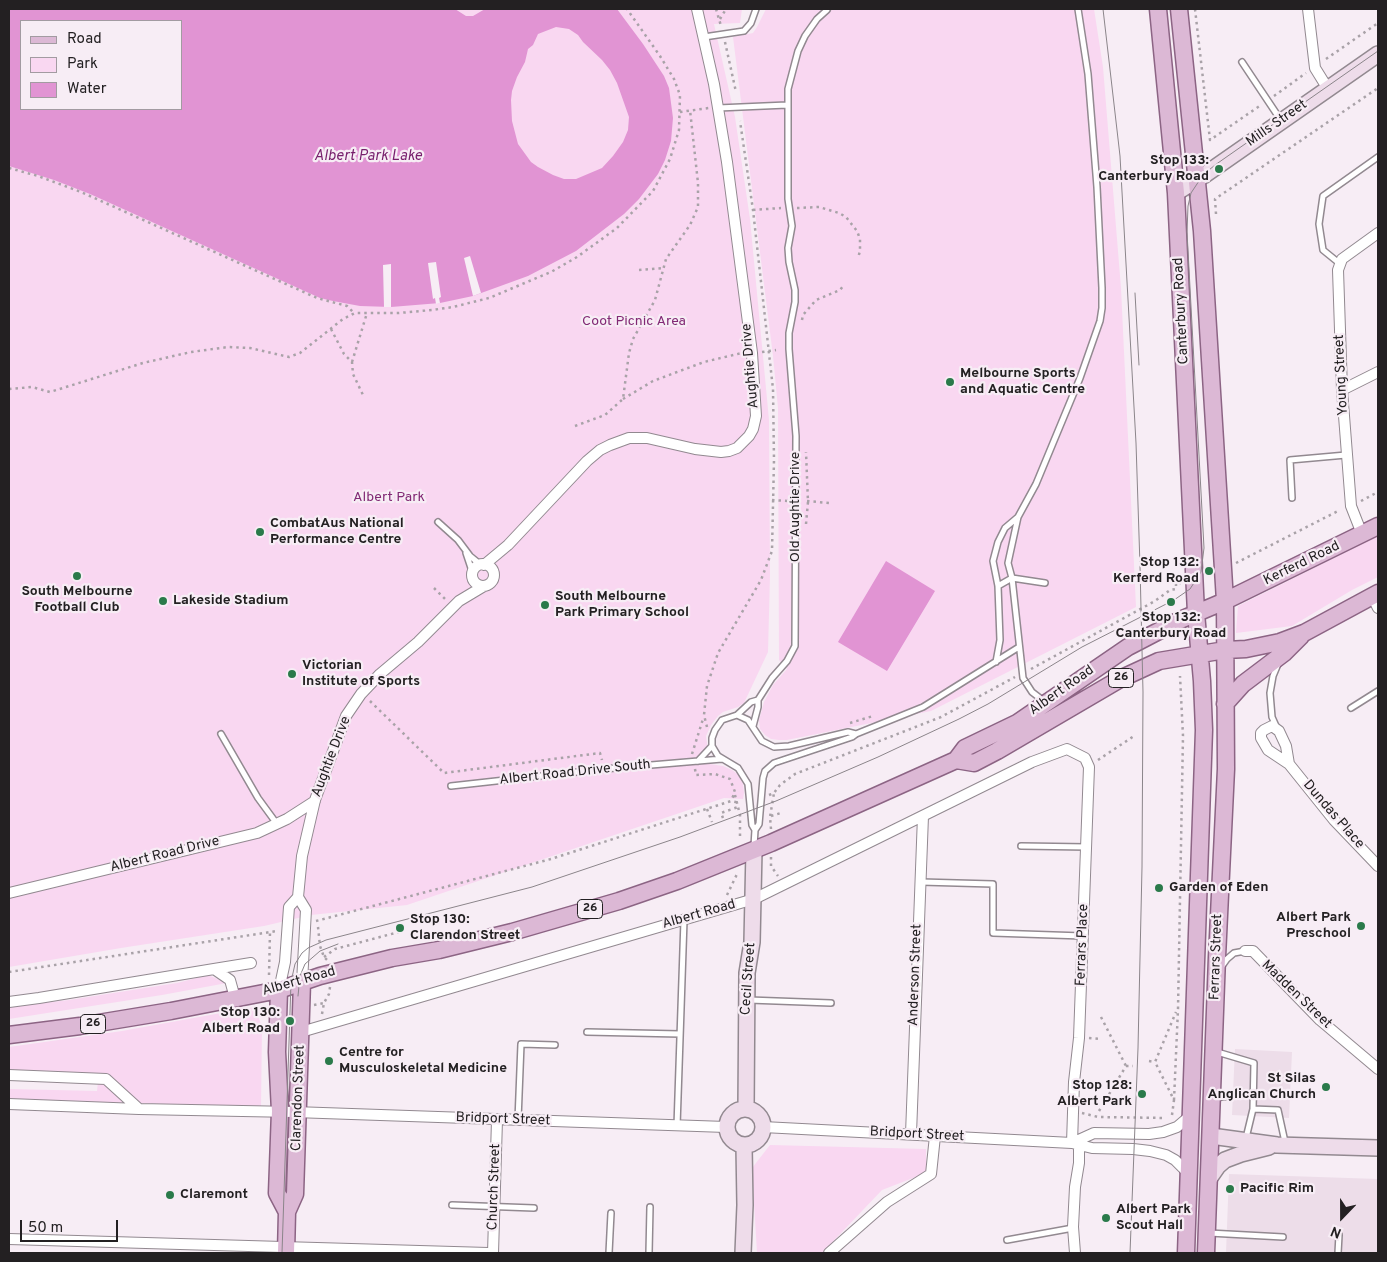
<!DOCTYPE html>
<html>
<head>
<meta charset="utf-8">
<style>
  body { margin:0 }
  #map { position:relative; width:1387px; height:1262px; overflow:hidden; background:#f7edf5; font-family:Overpass,sans-serif }
  canvas { display:block }
  .frame { position:absolute; inset:0; border:10px solid #232022; pointer-events:none }
  .legend { position:absolute; left:20px; top:20px; width:162px; height:90px; box-sizing:border-box; background:#f7edf5; border:1px solid #a29ba1; margin:0; padding:6px 9px; list-style:none; font-size:15px; color:#232022 }
  .legend li { display:flex; align-items:center; gap:10px; height:25px }
  .legend b { width:25px; border:1px solid #a29ba1 }
  .north { position:absolute; left:1317px; top:1192px; width:50px; height:50px; -webkit-text-stroke:4px #f7edf5; paint-order:stroke; rotate:202deg; font-size:14px; font-weight:700; line-height:20px; text-align:center; color:#232022 }
  .north::after { content:''; display:block; margin:auto; width:18px; height:22px; background:#232022; clip-path:polygon(50% 0,100% 100%,50% 72%,0 100%) }
  .scale { position:absolute; left:20px; top:1220px; width:98px; height:22px; box-sizing:border-box; border:2px solid #232022; border-top:0; padding-left:6px; font-size:15px; line-height:18px; white-space:nowrap; color:#232022; -webkit-text-stroke:4px #f7edf5; paint-order:stroke }
</style>
</head>
<body>
<div id="map">
<canvas width="1387" height="1262"></canvas>
<div class="frame"></div>
<ul class="legend">
<li><b style="height:6px;background:#dcb8d5"></b>Road</li>
<li><b style="height:14px;background:#f9d7f1"></b>Park</li>
<li><b style="height:14px;background:#e194d3"></b>Water</li>
</ul>
<div class="north">N</div>
<div class="scale">50 m</div>
</div>
<script>
const ctx = document.querySelector('canvas').getContext('2d');
ctx.lineJoin = 'round';
function paint(path, color) {
  ctx.fillStyle = color;
  ctx.fill(path, 'evenodd');
}
function toPath(rows) {
  const path = new Path2D();
  for (const r of rows) {
    if (r.length === 3) {
      path.moveTo(r[0] + r[2], r[1]);
      path.arc(r[0], r[1], r[2], 0, 2 * Math.PI);
      continue;
    }
    path.moveTo(r[0], r[1]);
    for (let i = 2; i < r.length; i += 2) path.lineTo(r[i], r[i + 1]);
  }
  return path;
}
function trace(path, color, width, dash) {
  ctx.strokeStyle = color;
  ctx.lineWidth = width;
  ctx.lineCap = dash ? 'butt' : 'round';
  ctx.setLineDash(dash || []);
  ctx.stroke(path);
}
function label(font, color, halo, rows, align = 'center') {
  ctx.font = font + ' Overpass,sans-serif';
  ctx.lineWidth = 4.5;
  ctx.setLineDash([]);
  ctx.textBaseline = 'middle';
  ctx.strokeStyle = halo;
  ctx.fillStyle = color;
  for (const [text, x, y, turn = 0] of rows) {
    ctx.save();
    ctx.translate(x, y);
    ctx.rotate((+turn || 0) * Math.PI / 180);
    ctx.textAlign = isNaN(turn) ? turn : align;
    if (halo) ctx.strokeText(text, 0, 0);
    ctx.fillText(text, 0, 0);
    ctx.restore();
  }
}
paint(toPath([
  [1235,1049,1292,1052,1289,1118,1232,1115],
  [1229,1174,1378,1179,1378,1253,1226,1253]
]), '#eddde9');
paint(toPath([
  [9,9,742,9,740,23,714,24,735,117,750,219,769,420,770,575,768,652,744,703,738,707,723,712,718,716,711,725,706,736,710,764,723,766,732,770,739,775,743,784,744,793,743,799,724,798,407,905,311,915,264,926,121,948,9,967],
  [21,21,181,21,181,109,21,109],
  [766,9,1094,9,1103,67,1121,288,1136,607,931,711,787,740,779,740,771,739,765,735,760,729,759,720,764,702,773,685,787,669,779,660,778,408,773,356,733,37,753,33,757,27],
  [1378,536,1378,577,1352,590,1292,626,1236,633,1238,606],
  [208,975,227,983,162,995,9,1019,9,1007,69,1000,177,983],
  [254,1007,262,1026,261,1108,140,1103,109,1076,9,1071,9,1047,122,1031],
  [100,1081,128,1103,9,1099,9,1089,97,1091,98,1082],
  [770,1145,926,1149,926,1173,882,1190,822,1253,757,1253,752,1168]
]), '#f9d7f1');
paint(toPath([
  [9,9,455,9,466,16,473,16,485,9,617,9,643,44,664,76,669,88,673,118,671,141,665,160,658,174,639,199,624,214,576,251,528,276,473,296,440,303,391,307,360,306,333,301,320,298,90,194,54,180,9,166],
  [21,21,181,21,181,109,21,109],
  [556,27,569,29,578,35,583,42,602,60,610,70,617,83,629,117,628,130,623,142,613,156,602,168,576,179,564,179,553,175,538,167,531,162,518,144,512,121,511,100,512,91,517,77,525,62,528,49,533,45,538,34],
  [886,561,935,591,887,671,838,642]
]), '#e194d3');
paint(toPath([
  [470,256,481,293,473,296,464,258],
  [436,262,441,297,439,298,440,303,436,304,435,298,433,299,428,263],
  [391,264,391,307,384,307,383,265]
]), '#f7edf5');
const lane = toPath([
  [704,37,744,31,751,23,756,9],
  [1242,62,1280,119],
  [718,108,787,105],
  [1339,263,1323,250,1319,224,1323,196,1378,157],
  [1292,498,1290,460,1346,455],
  [438,522,458,540,470,556,481,565],
  [466,553,472,571],
  [998,586,1012,578,1045,583],
  [996,662,1000,640,998,586,993,561,998,542,1005,528,1018,517],
  [1045,702,1032,692,1023,678,1012,578,1008,563,1018,517,1036,484,1080,378,1100,321,1102,308,1102,288,1097,187,1088,74,1078,9],
  [1351,708,1378,691],
  [737,715,748,720,762,741,774,747,789,746,848,732,856,734],
  [753,726,758,707,758,700,772,678,787,661,795,646,796,436,789,349,789,333,795,302,795,290,789,262,788,248,792,226,788,199,788,89,798,51,805,36,817,19,827,10],
  [1276,726,1272,717,1270,693,1273,676,1278,664],
  [221,734,258,798,277,824],
  [712,746,718,756,738,768,748,784,752,825,755,830,754,846],
  [698,761,712,746,712,738,715,730,722,720,737,715,751,702,758,700],
  [451,786,604,769,722,759],
  [755,830,759,824,763,778,765,771,774,763,852,737,856,734,923,707,1019,647],
  [1021,846,1087,847],
  [921,882,993,884,993,933,1083,936],
  [1222,966,1227,959,1234,953,1245,951],
  [749,1000,831,1003],
  [587,1032,680,1034],
  [1217,1052,1254,1063,1253,1109],
  [1214,1098,1254,1093],
  [518,1120,521,1044,555,1045],
  [677,1126,684,920],
  [1246,1138,1253,1109,1278,1110,1285,1142],
  [452,1205,534,1208],
  [1209,1233,1283,1237],
  [1007,1240,1073,1228],
  [609,1253,611,1213],
  [649,1253,650,1207],
  [1338,1253,1339,1235]
]);
const street = toPath([
  [1308,9,1315,68,1328,89],
  [1342,390,1378,372],
  [1362,534,1351,506,1342,390,1338,270,1342,259,1378,233],
  [483,575,11],
  [484,565,508,545,587,461,600,450,610,445,629,438,647,438,695,449,721,452,729,451,737,448,749,436,753,429,756,416,752,353,727,162,714,84,697,9],
  [1372,596,1378,608],
  [1289,764,1286,746,1279,731,1272,726,1264,730,1261,733,1261,738,1268,750,1289,764,1334,820,1378,866],
  [9,893,257,833,287,819,315,801],
  [1245,951,1253,951,1320,1020,1378,1069],
  [214,969,251,963],
  [302,982,306,910,298,897,302,856,315,800,346,716,361,694,380,674,418,642,459,601,484,586],
  [279,990,285,962,289,907,298,897],
  [9,1002,39,998,214,969,230,980,235,998],
  [301,1032,754,899,1032,762,1067,749,1085,758,1089,767,1079,1038,1074,1082,1072,1143],
  [9,1075,106,1079,139,1109],
  [9,1104,139,1109,294,1112,726,1127],
  [763,1127,1072,1143,1092,1148,1133,1149,1150,1151,1166,1155,1175,1160,1188,1173],
  [911,1134,923,816],
  [1072,1143,1094,1133,1149,1134,1163,1132,1177,1127,1191,1115],
  [9,1239,488,1253],
  [493,1253,497,1120],
  [829,1253,887,1202,931,1174,935,1136],
  [1075,1253,1073,1227,1075,1187,1079,1163,1079,1140]
]);
const secondary = toPath([
  [1176,193,1203,176,1378,54],
  [745,1127,18],
  [746,1109,747,973,752,942,754,850],
  [1211,1136,1277,1145,1378,1148],
  [1209,1179,1218,1166,1225,1160,1241,1154,1269,1147],
  [743,1253,745,1205,744,1146]
]);
const primary = toPath([
  [1158,9,1176,193,1196,613,1202,681,1204,730,1186,1253],
  [1179,9,1202,231,1225,601,1226,769,1217,957,1206,1253],
  [1225,704,1243,684,1284,653,1301,636],
  [956,760,974,763,997,751,1120,679,1159,661,1225,650,1246,649,1280,642,1304,633,1378,593],
  [279,990,277,1052,280,1111,277,1193,287,1212],
  [9,1035,80,1026,171,1011,279,990,320,976,392,958,439,950,512,932,619,901,677,881,771,843,956,760,965,748,1017,723,1128,647,1178,621,1225,601,1378,526],
  [286,1253,287,1212,295,1194,302,982]
]);
trace(lane, '#928990', 8);
trace(street, '#928990', 12);
trace(secondary, '#928990', 18);
trace(primary, '#8c6484', 19);
trace(toPath([
  [716,9,721,26],
  [1195,9,1210,140,1261,105],
  [720,19,726,9],
  [725,42,736,92],
  [1326,59,1378,23],
  [1274,96,1306,73],
  [680,112,709,108],
  [9,168,38,176,81,192,317,298,347,306,354,313],
  [797,208,819,207,839,213,846,217,857,231,860,239,860,251,858,258],
  [753,210,781,208],
  [1216,214,1215,199,1378,88],
  [639,270,663,268],
  [802,320,803,315,816,300,840,290,843,286],
  [331,329,344,354,352,362,353,374,363,395],
  [762,352,776,350],
  [352,362,367,313],
  [9,389,32,387,50,392,143,363,191,352,228,347,250,348,289,357,300,353,343,319,355,313,399,313,432,310,453,307,489,298,551,272,577,257,617,228,653,191,670,159,679,130,680,95,674,79,660,56,627,9],
  [623,399,653,381,704,362,742,353],
  [575,426,605,415,623,399,629,353,633,339,655,300,666,259,690,225,698,207,698,183,690,110],
  [772,500,788,501],
  [807,501,829,503],
  [1361,501,1378,492],
  [806,524,808,502,806,452],
  [1236,563,1340,510],
  [434,588,446,600],
  [1031,669,1155,601,1170,590,1176,589,1176,583,1181,583],
  [370,701,444,773,600,753,602,760],
  [850,723,873,716],
  [707,727,704,715,707,686,718,653,761,580,772,551,774,460,773,389,753,210,740,121],
  [692,754,703,719],
  [1098,760,1134,736],
  [695,769,696,775,715,774,730,779,735,792,731,801],
  [735,795,740,815,740,839],
  [769,795,774,793,780,785,795,774,941,717,1015,677],
  [707,809,712,822],
  [771,816,781,813],
  [723,818,721,813,738,807],
  [771,829,770,817,774,793],
  [771,857,771,866,778,876],
  [727,895,738,872],
  [316,921,551,859,731,801,740,803],
  [318,927,320,946,324,957,327,960],
  [324,957,335,949,399,932],
  [9,972,277,931],
  [269,975,270,932],
  [314,1005,324,1003],
  [322,1014,324,1003,329,994,330,987],
  [1101,1017,1126,1066],
  [1089,1038,1100,1039],
  [1149,1061,1155,1062],
  [1126,1066,1133,1066],
  [1174,1100,1178,1009,1183,736,1180,676],
  [1099,1111,1126,1066],
  [1082,1113,1098,1117,1166,1118],
  [1172,1115,1174,1100,1155,1062,1176,1012]
]), '#a9a2a8', 2.5, [2.5, 4]);
trace(lane, '#fff', 5);
trace(street, '#fff', 10);
trace(secondary, '#eedcea', 15);
trace(primary, '#dcb8d5', 16);
trace(toPath([
  [1103,9,1120,156,1136,443,1140,566,1143,692,1142,867,1138,1048,1130,1253],
  [1135,293,1139,365],
  [298,996,300,976,305,964,320,951,338,944],
  [282,1253,291,982,295,964,302,953,308,948,326,940,532,887,680,837,776,801,878,757,959,719,988,704,1082,647,1174,600,1190,589,1201,572,1204,548,1187,232,1188,206,1191,193,1203,175,1215,165,1378,51]
]), '#8b858a', 1);
for (const [x, y, r, color] of [
  [1219,169,5,"#2a7a4a"],
  [950,382,5,"#2a7a4a"],
  [260,532,5,"#2a7a4a"],
  [1209,571,5,"#2a7a4a"],
  [77,576,5,"#2a7a4a"],
  [163,601,5,"#2a7a4a"],
  [1171,602,5,"#2a7a4a"],
  [545,605,5,"#2a7a4a"],
  [292,674,5,"#2a7a4a"],
  [1159,888,5,"#2a7a4a"],
  [1361,926,5,"#2a7a4a"],
  [400,928,5,"#2a7a4a"],
  [290,1021,5,"#2a7a4a"],
  [329,1061,5,"#2a7a4a"],
  [1326,1087,5,"#2a7a4a"],
  [1142,1094,5,"#2a7a4a"],
  [1230,1189,5,"#2a7a4a"],
  [170,1195,5,"#2a7a4a"],
  [1106,1218,5,"#2a7a4a"]
]) {
  const dot = new Path2D();
  dot.arc(x, y, r, 0, 2 * Math.PI);
  ctx.fillStyle = color;
  ctx.fill(dot);
  trace(dot, '#f7edf5', 2);
}
for (const [x, y, w] of [
  [1121,678,25],
  [590,909,25],
  [93,1024,25]
]) {
  const box = new Path2D();
  box.roundRect(x - w / 2, y - 9.5, w, 19, 4);
  ctx.fillStyle = '#f7edf5';
  ctx.fill(box);
  trace(box, '#232022', 1);
}
label('bold 12px', '#232022', null, [
  ["26",1121,678],
  ["26",590,909],
  ["26",93,1024]
]);
label('14px', '#232022', '#f7edf5', [
  ["Mills Street",1277,124,-35],
  ["Canterbury Road",1182,311,-93],
  ["Aughtie Drive",751,366,-95],
  ["Young Street",1342,375,-93],
  ["Old Aughtie Drive",796,507,-90],
  ["Kerferd Road",1302,564,-26],
  ["Albert Road",1062,691,-35],
  ["Aughtie Drive",332,757,-69],
  ["Albert Road Drive South",575,773,-6],
  ["Dundas Place",1333,815,49],
  ["Albert Road Drive",165,855,-14],
  ["Albert Road",699,915,-16],
  ["Ferrars Place",1083,945,-88],
  ["Ferrars Street",1217,957,-88],
  ["Anderson Street",916,975,-88],
  ["Cecil Street",749,979,-86],
  ["Albert Road",299,982,-16],
  ["Madden Street",1296,995,44],
  ["Clarendon Street",299,1098,-88],
  ["Bridport Street",503,1120,2],
  ["Bridport Street",917,1135,3],
  ["Church Street",495,1187,-88]
]);
label('bold 14px', '#232022', '#f7edf5', [
  ["Stop 133:",1209,161,"right"],
  ["Canterbury Road",1209,177,"right"],
  ["Melbourne Sports",960,374],
  ["and Aquatic Centre",960,390],
  ["CombatAus National",270,524],
  ["Performance Centre",270,540],
  ["Stop 132:",1199,563,"right"],
  ["Kerferd Road",1199,579,"right"],
  ["South Melbourne",77,592,"center"],
  ["Football Club",77,608,"center"],
  ["South Melbourne",555,597],
  ["Park Primary School",555,613],
  ["Lakeside Stadium",173,601],
  ["Stop 132:",1171,618,"center"],
  ["Canterbury Road",1171,634,"center"],
  ["Victorian",302,666],
  ["Institute of Sports",302,682],
  ["Garden of Eden",1169,888],
  ["Albert Park",1351,918,"right"],
  ["Preschool",1351,934,"right"],
  ["Stop 130:",410,920],
  ["Clarendon Street",410,936],
  ["Stop 130:",280,1013,"right"],
  ["Albert Road",280,1029,"right"],
  ["Centre for",339,1053],
  ["Musculoskeletal Medicine",339,1069],
  ["St Silas",1316,1079,"right"],
  ["Anglican Church",1316,1095,"right"],
  ["Stop 128:",1132,1086,"right"],
  ["Albert Park",1132,1102,"right"],
  ["Pacific Rim",1240,1189],
  ["Claremont",180,1195],
  ["Albert Park",1116,1210],
  ["Scout Hall",1116,1226]
], 'left');
label('14px', '#822975', '#f7edf5', [
  ["Coot Picnic Area",634,322],
  ["Albert Park",389,498]
]);
label('italic 15px', '#771e6c', '#f7edf5', [
  ["Albert Park Lake",368,157]
]);
</script>
</body>
</html>
